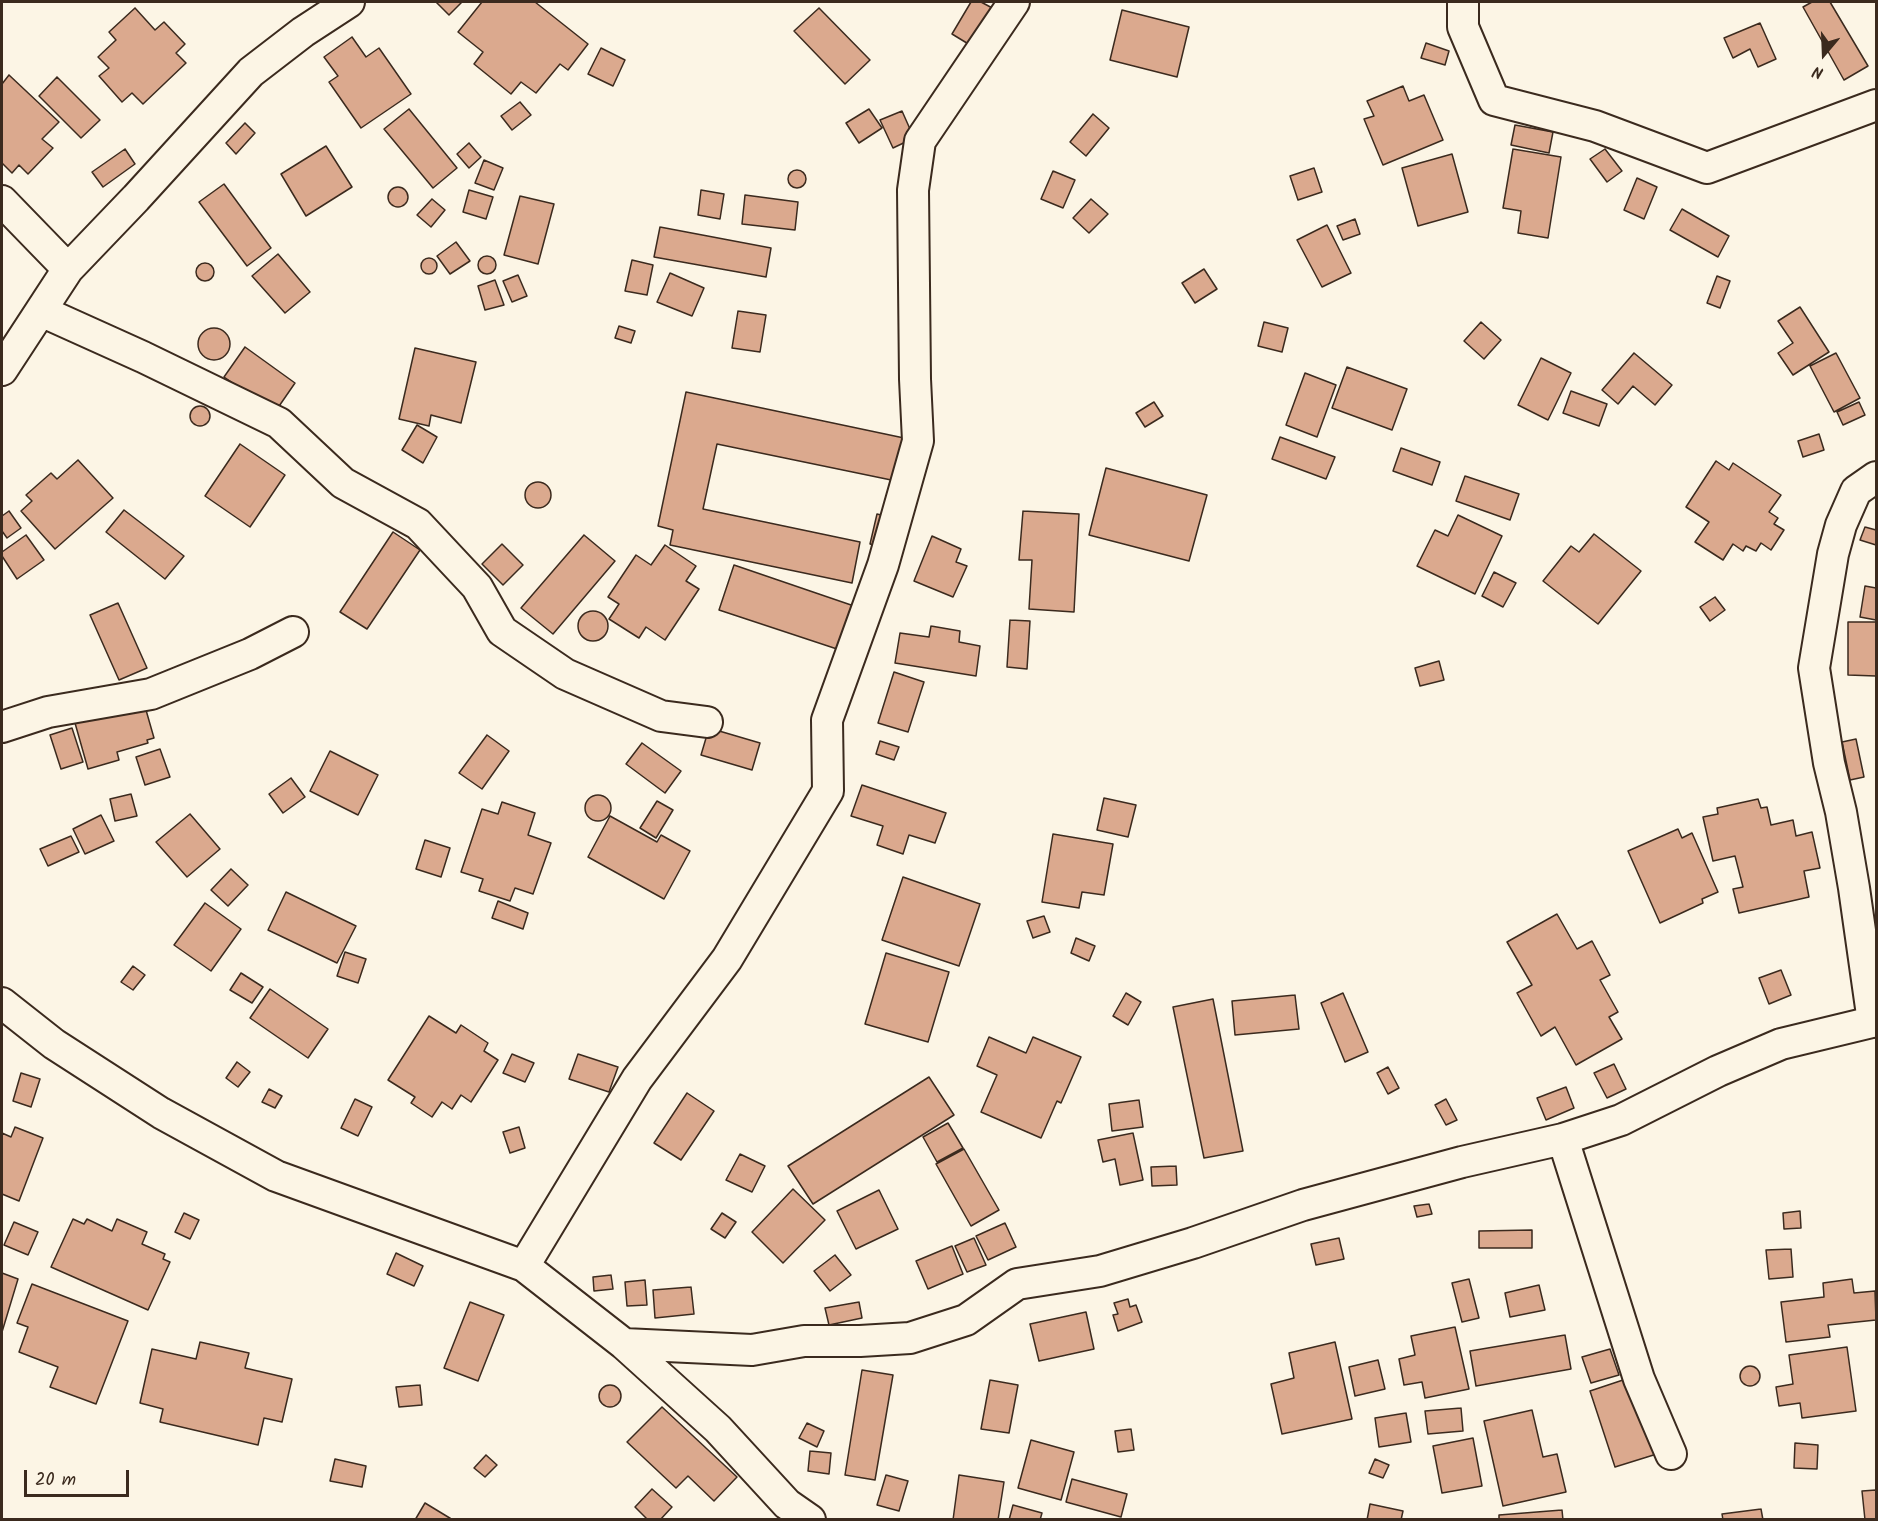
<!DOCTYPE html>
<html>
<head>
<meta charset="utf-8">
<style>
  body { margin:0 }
  #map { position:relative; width:1878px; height:1521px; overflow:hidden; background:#fcf5e5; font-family:Kalam,sans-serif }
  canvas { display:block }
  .frame { position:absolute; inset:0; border:3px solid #3b2a1e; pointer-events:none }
  .north { position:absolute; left:1794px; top:24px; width:60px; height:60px; -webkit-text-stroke:4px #fcf5e5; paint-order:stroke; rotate:199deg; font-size:16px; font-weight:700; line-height:24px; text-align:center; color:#3b2a1e }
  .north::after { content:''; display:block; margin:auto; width:21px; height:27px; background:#3b2a1e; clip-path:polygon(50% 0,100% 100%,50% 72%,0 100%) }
  .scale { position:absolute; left:24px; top:1470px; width:105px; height:27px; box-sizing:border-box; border:3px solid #3b2a1e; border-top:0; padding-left:8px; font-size:18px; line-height:21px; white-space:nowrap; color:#3b2a1e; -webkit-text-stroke:4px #fcf5e5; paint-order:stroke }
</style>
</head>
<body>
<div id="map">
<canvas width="1878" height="1521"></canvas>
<div class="frame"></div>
<div class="north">N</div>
<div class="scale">20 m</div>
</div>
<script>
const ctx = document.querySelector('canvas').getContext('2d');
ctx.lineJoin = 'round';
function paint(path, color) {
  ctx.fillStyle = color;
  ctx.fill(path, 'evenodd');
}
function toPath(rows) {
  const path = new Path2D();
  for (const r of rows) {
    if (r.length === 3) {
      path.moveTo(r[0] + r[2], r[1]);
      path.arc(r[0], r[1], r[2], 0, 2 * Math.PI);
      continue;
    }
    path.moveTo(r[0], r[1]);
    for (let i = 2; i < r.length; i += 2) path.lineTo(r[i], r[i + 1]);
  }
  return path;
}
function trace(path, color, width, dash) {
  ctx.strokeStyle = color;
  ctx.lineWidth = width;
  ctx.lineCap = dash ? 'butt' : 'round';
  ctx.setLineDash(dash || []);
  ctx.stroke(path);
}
const building = toPath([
  [436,2,462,2,449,15,436,2],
  [482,2,535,2,588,44,568,70,560,64,536,93,521,82,511,94,474,64,483,52,458,32,482,2],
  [971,2,981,2,996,10,975,48,952,34,971,2],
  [1812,2,1830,2,1868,66,1844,80,1803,7,1812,2],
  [135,8,155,30,164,22,185,44,176,53,186,63,143,104,132,93,122,102,99,76,109,68,98,57,116,40,109,32,135,8],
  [819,8,870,60,845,84,794,31,819,8],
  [1122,10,1189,27,1177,77,1110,60,1122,10],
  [1760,23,1776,59,1758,67,1750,49,1733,58,1724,38,1760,23],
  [352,37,366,57,379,48,411,94,361,128,329,82,338,76,324,57,352,37],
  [1426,43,1449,51,1445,65,1421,58,1426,43],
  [601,48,625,60,613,86,588,74,601,48],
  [9,75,59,122,42,139,53,148,28,174,19,165,12,173,2,163,2,84,9,75],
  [57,77,100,120,81,138,39,96,57,77],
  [1403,86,1409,101,1424,95,1443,140,1383,165,1364,119,1374,116,1367,101,1403,86],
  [520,102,531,115,512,130,501,116,520,102],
  [409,109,457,168,433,188,384,129,409,109],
  [869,109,882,128,859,143,846,123,869,109],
  [902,111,914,138,893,148,880,120,902,111],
  [1093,114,1109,128,1086,156,1070,142,1093,114],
  [245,123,255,133,236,154,226,143,245,123],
  [1515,125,1553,132,1549,153,1511,145,1515,125],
  [469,143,481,157,469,168,457,154,469,143],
  [326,146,352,187,306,216,281,174,326,146],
  [125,149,135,164,103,187,92,172,125,149],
  [1513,149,1561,157,1548,238,1518,233,1521,211,1503,208,1513,149],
  [1605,149,1622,171,1607,182,1590,159,1605,149],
  [1452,154,1468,212,1418,226,1402,168,1452,154],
  [484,160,503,168,494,190,475,183,484,160],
  [1314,168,1322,192,1298,200,1290,176,1314,168],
  [797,179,9],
  [1053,171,1075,180,1063,208,1041,199,1053,171],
  [1637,178,1657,187,1644,219,1624,210,1637,178],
  [224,184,271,248,247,266,199,202,224,184],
  [398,197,10],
  [469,190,493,197,486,219,463,212,469,190],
  [701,190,724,194,720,219,698,215,701,190],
  [745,195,798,202,795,230,742,224,745,195],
  [520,196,554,204,538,264,504,255,520,196],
  [432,199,445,210,431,227,417,215,432,199],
  [1091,199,1108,214,1089,233,1073,218,1091,199],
  [1682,209,1729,236,1718,257,1670,230,1682,209],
  [1355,219,1360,234,1343,240,1337,226,1355,219],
  [1327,225,1351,273,1322,287,1297,240,1327,225],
  [660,227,771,248,766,277,654,257,660,227],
  [456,242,470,261,450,274,437,256,456,242],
  [278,254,310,292,285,313,252,276,278,254],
  [487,265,9],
  [429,266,8],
  [632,260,653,265,647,295,625,291,632,260],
  [205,272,9],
  [1204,269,1217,289,1195,303,1182,283,1204,269],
  [670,273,704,288,692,316,657,302,670,273],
  [518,275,527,296,512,302,503,281,518,275],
  [1717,276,1730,281,1720,308,1707,303,1717,276],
  [495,280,504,305,485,310,478,286,495,280],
  [1800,307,1829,352,1793,375,1778,353,1793,343,1778,321,1800,307],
  [738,311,766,315,760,352,732,348,738,311],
  [1264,322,1288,328,1282,352,1258,346,1264,322],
  [1481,322,1501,340,1484,359,1464,341,1481,322],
  [619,326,635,331,631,343,615,338,619,326],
  [214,344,16],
  [245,347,295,383,275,412,224,377,245,347],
  [415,348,476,362,461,423,431,415,429,426,399,419,415,348],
  [1634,353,1672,385,1655,405,1633,386,1618,404,1602,390,1634,353],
  [1836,353,1860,398,1834,412,1810,366,1836,353],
  [1541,358,1571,373,1548,420,1518,405,1541,358],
  [1347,367,1407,389,1392,430,1332,408,1347,367],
  [1305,373,1336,385,1317,437,1286,425,1305,373],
  [1571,391,1607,404,1599,426,1563,413,1571,391],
  [686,392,904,438,896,481,717,444,703,509,860,542,852,583,670,545,673,530,658,526,686,392],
  [1154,402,1163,416,1145,427,1136,413,1154,402],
  [1859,402,1865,415,1843,425,1837,412,1859,402],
  [200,416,10],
  [417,425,437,437,423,463,402,450,417,425],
  [1819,434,1824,450,1803,457,1798,441,1819,434],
  [1280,437,1335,457,1326,479,1272,459,1280,437],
  [240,444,285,475,250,527,205,496,240,444],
  [1401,448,1440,462,1432,485,1393,471,1401,448],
  [78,460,113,498,55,549,21,511,32,501,26,495,51,473,57,479,78,460],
  [1716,461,1729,470,1733,463,1781,495,1769,512,1778,518,1774,524,1784,530,1771,550,1761,543,1756,551,1746,546,1743,551,1733,544,1723,560,1695,542,1709,522,1686,507,1716,461],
  [1106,468,1207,495,1189,561,1089,535,1106,468],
  [1465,476,1519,494,1510,520,1456,501,1465,476],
  [538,495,13],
  [124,510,184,556,165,579,106,532,124,510],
  [9,511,21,528,7,538,2,531,2,516,9,511],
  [1023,511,1079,514,1074,612,1029,609,1032,560,1019,560,1023,511],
  [877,514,893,518,885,548,870,544,877,514],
  [1458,515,1502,536,1475,594,1417,566,1435,530,1448,536,1458,515],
  [1865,527,1876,530,1876,545,1860,540,1865,527],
  [393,532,420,550,367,629,340,612,393,532],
  [1594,534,1641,571,1598,624,1543,581,1571,546,1579,552,1594,534],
  [26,535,44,560,17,579,2,556,2,552,26,535],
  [584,535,615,561,553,634,521,608,584,535],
  [932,536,961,549,956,562,967,566,953,597,914,581,932,536],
  [502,544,523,565,503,585,482,564,502,544],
  [665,545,696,566,686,581,699,589,665,640,646,627,639,638,609,619,619,604,608,597,636,555,651,565,665,545],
  [734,565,854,606,840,650,719,610,734,565],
  [1494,572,1516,583,1503,607,1482,596,1494,572],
  [1865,586,1876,588,1876,620,1860,617,1865,586],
  [1715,597,1725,610,1710,621,1700,607,1715,597],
  [118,603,147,668,119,680,90,615,118,603],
  [593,626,15],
  [1010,620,1030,621,1027,669,1007,667,1010,620],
  [1848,622,1876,622,1876,676,1848,675,1848,622],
  [931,626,960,631,959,642,980,646,976,676,895,663,900,633,929,637,931,626],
  [1439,661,1444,680,1420,686,1415,668,1439,661],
  [894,672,924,682,908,732,878,723,894,672],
  [144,703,154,738,147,740,148,743,117,752,119,760,88,769,75,723,144,703],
  [72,728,83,762,61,769,50,735,72,728],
  [709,728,760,743,752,770,701,755,709,728],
  [487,735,509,751,482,789,459,773,487,735],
  [1856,739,1864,777,1850,780,1842,742,1856,739],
  [880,741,899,747,894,760,876,754,880,741],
  [642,743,681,771,665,793,626,764,642,743],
  [160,749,170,777,145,785,136,757,160,749],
  [330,751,378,775,358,815,310,791,330,751],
  [291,778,305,797,283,813,269,794,291,778],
  [862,785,946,813,935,843,909,835,903,854,877,845,883,826,851,816,862,785],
  [131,794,137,816,115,821,110,799,131,794],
  [598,808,13],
  [1104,798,1136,805,1128,837,1097,830,1104,798],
  [1758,799,1761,808,1767,807,1771,825,1793,820,1796,836,1812,832,1820,868,1804,871,1809,897,1739,913,1733,889,1743,887,1735,856,1713,861,1703,817,1718,814,1717,808,1758,799],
  [657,801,673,810,656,838,640,828,657,801],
  [502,802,535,813,528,835,551,843,533,894,515,888,510,901,479,891,483,879,461,872,482,809,498,814,502,802],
  [190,814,220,849,187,877,156,842,190,814],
  [101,815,114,841,85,854,73,829,101,815],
  [610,816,657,842,661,835,690,851,664,899,588,857,610,816],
  [1678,829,1682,838,1692,833,1718,892,1702,899,1703,903,1660,923,1628,851,1678,829],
  [1053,834,1113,844,1104,895,1082,892,1079,908,1042,902,1053,834],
  [71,836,79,852,48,866,40,849,71,836],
  [425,840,450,848,441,877,416,869,425,840],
  [231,869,248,885,228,906,211,890,231,869],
  [903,877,980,904,959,966,882,940,903,877],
  [286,892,356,926,337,963,268,930,286,892],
  [498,901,528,913,523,929,492,918,498,901],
  [205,903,241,929,211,971,174,945,205,903],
  [1557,914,1577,949,1592,941,1610,975,1600,980,1618,1012,1609,1017,1622,1039,1576,1065,1555,1027,1541,1036,1517,993,1532,985,1507,942,1557,914],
  [1044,916,1050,932,1033,938,1027,921,1044,916],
  [1076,938,1095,946,1089,961,1071,953,1076,938],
  [345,952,366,959,358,983,337,976,345,952],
  [886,953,949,972,928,1042,865,1024,886,953],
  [133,966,145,975,133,990,121,982,133,966],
  [1781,970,1791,995,1769,1004,1759,978,1781,970],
  [241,973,263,987,252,1003,230,990,241,973],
  [270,989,328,1029,308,1058,250,1018,270,989],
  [1126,993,1141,1002,1128,1025,1113,1016,1126,993],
  [1343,993,1368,1052,1345,1062,1321,1003,1343,993],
  [1295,995,1299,1029,1235,1035,1232,1001,1295,995],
  [1213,999,1243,1151,1204,1158,1173,1007,1213,999],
  [429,1016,456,1033,461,1025,488,1043,484,1051,498,1060,471,1102,461,1095,452,1109,442,1102,432,1117,411,1103,415,1097,388,1080,429,1016],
  [989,1037,1026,1053,1033,1037,1081,1057,1061,1103,1057,1101,1041,1138,981,1112,997,1075,977,1066,989,1037],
  [512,1054,534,1063,525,1082,503,1073,512,1054],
  [578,1054,618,1067,609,1092,569,1079,578,1054],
  [237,1062,250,1072,238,1087,226,1078,237,1062],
  [1614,1064,1626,1089,1607,1098,1594,1073,1614,1064],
  [1388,1067,1399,1088,1388,1094,1377,1073,1388,1067],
  [21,1073,40,1079,31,1107,13,1101,21,1073],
  [929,1077,954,1115,813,1204,788,1166,929,1077],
  [1566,1087,1574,1108,1546,1120,1537,1098,1566,1087],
  [269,1089,282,1096,275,1108,262,1102,269,1089],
  [687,1093,714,1111,681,1160,654,1143,687,1093],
  [355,1099,372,1107,358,1136,341,1128,355,1099],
  [1446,1099,1457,1120,1446,1125,1435,1105,1446,1099],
  [1139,1100,1143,1127,1112,1131,1109,1104,1139,1100],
  [948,1123,963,1148,937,1162,923,1137,948,1123],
  [15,1127,43,1138,19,1201,2,1194,2,1133,11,1137,15,1127],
  [519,1127,525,1148,510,1153,503,1132,519,1127],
  [1133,1133,1143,1180,1120,1185,1115,1159,1103,1162,1098,1140,1133,1133],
  [964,1149,999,1210,971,1226,936,1164,964,1149],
  [740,1154,765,1166,752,1192,726,1180,740,1154],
  [1176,1166,1177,1185,1152,1186,1151,1167,1176,1166],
  [793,1189,825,1220,783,1263,752,1232,793,1189],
  [879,1190,898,1229,856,1249,837,1211,879,1190],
  [1429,1204,1432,1214,1417,1217,1414,1206,1429,1204],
  [1800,1211,1801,1228,1784,1229,1783,1213,1800,1211],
  [184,1213,199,1220,190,1239,175,1232,184,1213],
  [722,1213,736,1222,725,1238,711,1229,722,1213],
  [73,1219,84,1224,87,1219,112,1231,117,1219,147,1232,142,1244,165,1254,163,1259,170,1262,148,1310,51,1267,73,1219],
  [14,1222,38,1232,28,1255,4,1245,14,1222],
  [1005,1223,1016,1247,988,1260,976,1236,1005,1223],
  [1532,1230,1532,1248,1479,1248,1479,1231,1532,1230],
  [974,1238,986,1265,967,1272,955,1246,974,1238],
  [1339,1238,1344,1259,1316,1265,1311,1244,1339,1238],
  [952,1246,963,1274,928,1289,916,1261,952,1246],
  [1791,1249,1793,1277,1769,1279,1766,1250,1791,1249],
  [396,1253,423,1266,414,1286,387,1274,396,1253],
  [835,1255,851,1275,830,1291,814,1271,835,1255],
  [2,1273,18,1279,2,1332,2,1273],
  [611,1275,613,1289,594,1291,593,1277,611,1275],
  [1469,1279,1479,1318,1462,1322,1452,1283,1469,1279],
  [1852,1279,1854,1293,1875,1291,1876,1320,1828,1325,1830,1337,1786,1342,1781,1302,1824,1297,1823,1283,1852,1279],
  [645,1280,647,1305,627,1306,625,1282,645,1280],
  [32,1284,128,1321,96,1404,50,1387,58,1367,19,1352,28,1327,17,1323,32,1284],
  [1539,1285,1545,1310,1510,1317,1505,1293,1539,1285],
  [691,1287,694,1314,655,1318,653,1290,691,1287],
  [1128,1299,1130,1307,1136,1305,1142,1322,1118,1331,1113,1315,1118,1314,1114,1303,1128,1299],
  [470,1302,504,1315,478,1381,444,1368,470,1302],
  [859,1302,862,1318,829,1325,825,1308,859,1302],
  [1086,1312,1094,1349,1039,1361,1030,1324,1086,1312],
  [1455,1327,1469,1389,1425,1398,1422,1382,1404,1385,1399,1359,1415,1355,1411,1336,1455,1327],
  [1565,1335,1571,1369,1476,1386,1470,1351,1565,1335],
  [200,1342,249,1353,245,1368,292,1379,282,1422,264,1418,258,1445,160,1422,163,1409,140,1403,152,1349,196,1359,200,1342],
  [1335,1342,1352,1419,1282,1434,1271,1384,1294,1378,1289,1353,1335,1342],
  [1847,1347,1856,1411,1802,1418,1800,1403,1779,1406,1776,1387,1793,1384,1789,1355,1847,1347],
  [1610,1349,1619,1375,1591,1383,1582,1357,1610,1349],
  [1378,1360,1385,1389,1355,1396,1349,1367,1378,1360],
  [1750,1376,10],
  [862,1370,893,1375,875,1480,845,1475,862,1370],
  [1635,1376,1660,1453,1615,1467,1590,1391,1635,1376],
  [990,1380,1018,1385,1009,1433,981,1429,990,1380],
  [420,1385,422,1405,399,1407,396,1387,420,1385],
  [610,1396,11],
  [662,1407,737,1477,714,1501,688,1476,676,1488,627,1442,662,1407],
  [1461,1408,1463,1431,1428,1434,1425,1411,1461,1408],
  [1532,1410,1543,1457,1557,1454,1566,1492,1503,1506,1484,1421,1532,1410],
  [1406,1413,1411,1442,1379,1447,1375,1418,1406,1413],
  [807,1423,824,1431,817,1447,799,1438,807,1423],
  [1131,1429,1134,1450,1118,1452,1115,1431,1131,1429],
  [1473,1438,1482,1486,1442,1493,1433,1446,1473,1438],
  [1031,1440,1074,1452,1061,1500,1018,1488,1031,1440],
  [1795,1443,1818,1445,1817,1469,1794,1468,1795,1443],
  [810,1451,831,1453,829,1474,808,1471,810,1451],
  [486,1455,497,1465,485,1477,474,1468,486,1455],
  [335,1459,366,1466,362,1487,330,1481,335,1459],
  [1375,1459,1389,1465,1383,1478,1369,1473,1375,1459],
  [886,1475,908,1481,899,1511,877,1505,886,1475],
  [959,1475,1004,1482,998,1520,953,1520,959,1475],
  [1072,1479,1127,1494,1121,1517,1066,1502,1072,1479],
  [652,1489,672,1507,660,1520,648,1520,635,1507,652,1489],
  [1876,1490,1876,1520,1865,1520,1862,1491,1876,1490],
  [425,1503,453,1520,415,1520,425,1503],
  [1370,1504,1403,1511,1401,1520,1367,1520,1370,1504],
  [1013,1505,1042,1513,1040,1520,1009,1520,1013,1505],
  [1761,1509,1763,1520,1723,1520,1722,1514,1761,1509],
  [1562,1510,1563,1520,1499,1520,1499,1515,1562,1510]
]);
paint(building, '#dba98e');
trace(building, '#3b2a1e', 1.5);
const street = toPath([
  [1463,2,1463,27,1494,100,1595,126,1707,168,1876,105],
  [2,201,68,269],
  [41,311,143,357,279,423,343,483,418,524,477,587,502,631,565,674,661,716,707,722],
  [2,370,68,269,136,198,251,72,303,32,349,2],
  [2,727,48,712,151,694,250,654,293,632],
  [2,1003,54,1044,161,1113,276,1176,524,1266,637,1079,727,959,828,791,827,720,883,565,918,441,915,379,913,190,920,141,1014,2],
  [1873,1022,1854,888,1841,812,1829,763,1814,668,1833,554,1841,525,1856,491,1876,477],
  [1563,1139,1639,1379,1671,1454],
  [524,1266,624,1344,718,1429,787,1504,810,1520],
  [624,1344,752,1350,804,1341,860,1341,910,1338,966,1320,1017,1284,1100,1271,1193,1243,1303,1205,1462,1162,1563,1139,1621,1120,1718,1071,1781,1044,1876,1021]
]);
trace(street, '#3b2a1e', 34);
trace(street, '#fcf5e5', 30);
</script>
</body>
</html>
